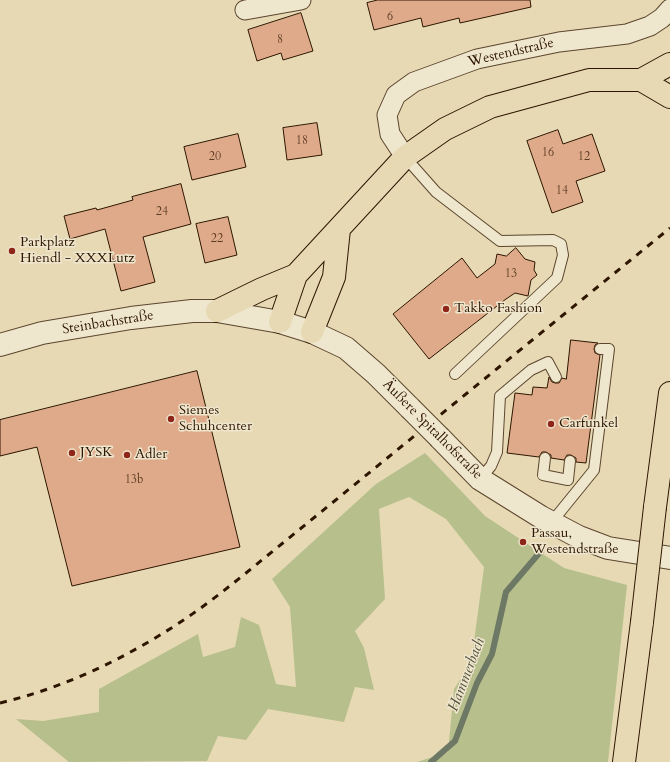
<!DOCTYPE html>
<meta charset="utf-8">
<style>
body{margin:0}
canvas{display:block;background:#e6d9b4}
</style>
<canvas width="670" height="762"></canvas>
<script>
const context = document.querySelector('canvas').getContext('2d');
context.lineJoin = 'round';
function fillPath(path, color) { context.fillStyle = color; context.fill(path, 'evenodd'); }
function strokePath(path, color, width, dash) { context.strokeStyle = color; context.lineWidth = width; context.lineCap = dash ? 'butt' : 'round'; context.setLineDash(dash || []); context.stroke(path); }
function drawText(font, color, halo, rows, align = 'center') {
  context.font = font + ' Cardo,serif'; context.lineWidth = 3; context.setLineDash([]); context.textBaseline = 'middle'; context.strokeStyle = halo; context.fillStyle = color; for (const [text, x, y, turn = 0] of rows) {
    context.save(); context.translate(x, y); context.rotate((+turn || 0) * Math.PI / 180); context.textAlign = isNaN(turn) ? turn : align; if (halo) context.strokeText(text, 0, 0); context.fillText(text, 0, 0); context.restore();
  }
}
fillPath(new Path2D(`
 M 425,453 L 485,516 L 564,568 L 627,585 L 608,762 L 417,762 L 448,752 L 454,689 L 471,664 L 484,567 L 446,519 L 409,497 L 379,509 L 385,599 L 355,631 L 364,648 L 374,690 L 355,687 L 344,722 L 268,709 L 246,740 L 218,736 L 207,761 L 69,762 L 16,719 L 43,721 L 99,712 L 99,689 L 198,634 L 203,657 L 235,647 L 241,617 L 259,625 L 276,684 L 296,687 L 290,607 L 272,579 L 376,484 Z`), '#b7bf8c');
strokePath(new Path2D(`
 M 431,762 L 455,741 L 477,683 L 492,654 L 506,592 L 541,551`), '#6d7865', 6);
const building = new Path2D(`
 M 378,0 L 530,0 L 531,7 L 460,23 L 459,18 L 423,27 L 421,18 L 374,30 L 367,3 Z
 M 301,13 L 313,51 L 283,60 L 281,53 L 257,61 L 248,30 Z
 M 317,123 L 322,155 L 287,160 L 283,128 Z
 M 558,130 L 563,144 L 592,134 L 605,171 L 576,181 L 583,202 L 552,213 L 527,141 Z
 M 238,134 L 246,167 L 192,180 L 184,147 Z
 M 181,184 L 191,224 L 143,237 L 155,282 L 121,291 L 105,229 L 70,239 L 64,216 L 96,208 L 97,210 L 133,200 L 132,197 Z
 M 228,217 L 237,255 L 205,263 L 196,224 Z
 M 516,248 L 525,259 L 535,262 L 534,270 L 537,275 L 531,280 L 528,296 L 515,293 L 506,299 L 429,359 L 393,314 L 462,258 L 477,278 L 495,264 L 497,254 L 506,256 Z
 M 571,340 L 598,343 L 595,345 L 594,349 L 595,353 L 600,355 L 586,463 L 576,462 L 576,458 L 571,455 L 567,455 L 564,460 L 551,458 L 551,455 L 546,452 L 542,452 L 539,457 L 507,453 L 515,393 L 532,395 L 533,387 L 547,388 L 549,377 L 552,382 L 555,383 L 559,383 L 562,378 L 566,379 Z
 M 197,371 L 240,547 L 72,586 L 37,447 L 0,456 L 0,420 Z`);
fillPath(building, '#dfaa8a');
strokePath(building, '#2e1500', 1);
const service = new Path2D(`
 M 405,157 L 436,192 L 500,241 L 553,240 L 561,244 L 563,255 L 557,278 L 455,374
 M 545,458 L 543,475 L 568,480 L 570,461
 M 480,479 L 491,466 L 497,452 L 500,396 L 531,370 L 548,362 L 556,377
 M 551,523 L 594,470 L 609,349 L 600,349`);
const minor = new Path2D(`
 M 245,10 L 301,0
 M 405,157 L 390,134 L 387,115 L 396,95 L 414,82 L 477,59 L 559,42 L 627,34 L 650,26 L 662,18 L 670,9`);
const tertiary = new Path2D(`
 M 0,345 L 42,333 L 131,318 L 192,311 L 217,311 L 280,322 L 312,332 L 346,348 L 376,374 L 410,408
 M 440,438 L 480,479 L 541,517 L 579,537 L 608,548 L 670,558`);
const primary = new Path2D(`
 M 641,80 L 670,97
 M 217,311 L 262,289 L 296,275 L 405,157 L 445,129 L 490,107 L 589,80 L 641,80 L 670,64
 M 280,322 L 296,275
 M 312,332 L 334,277 L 339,229
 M 655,507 L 670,393
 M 624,762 L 642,622`);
strokePath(service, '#5c462d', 12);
strokePath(minor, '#5c462d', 21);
strokePath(tertiary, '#5c462d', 24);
strokePath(primary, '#2e1500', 24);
strokePath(service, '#efe6ce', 10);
strokePath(minor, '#efe6ce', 19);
strokePath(tertiary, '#efe6ce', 22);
strokePath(primary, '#e6d9b4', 22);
strokePath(new Path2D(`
 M 0,703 C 63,688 122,660 176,625 C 210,603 241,577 273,551 L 670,228`), '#2e1500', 3, [7, 7]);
const tertiaryBridge = new Path2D(`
 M 410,408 L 440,438`);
const primaryBridge = new Path2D(`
 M 642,622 L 655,507`);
strokePath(tertiaryBridge, '#5c462d', 24, []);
strokePath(primaryBridge, '#2e1500', 24, []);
strokePath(tertiaryBridge, '#efe6ce', 22);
strokePath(primaryBridge, '#e6d9b4', 22);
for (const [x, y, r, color] of [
 [12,251,4,"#8f2418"],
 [446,309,4,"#8f2418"],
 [171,419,4,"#8f2418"],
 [551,424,4,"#8f2418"],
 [72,453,4,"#8f2418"],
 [127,455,4,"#8f2418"],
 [523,542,4,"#8f2418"]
]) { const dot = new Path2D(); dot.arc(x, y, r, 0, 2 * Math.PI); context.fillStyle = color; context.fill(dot); strokePath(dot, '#efe6ce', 1.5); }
drawText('12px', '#5a3a22', null, [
 ["6",390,17],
 ["8",280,40],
 ["18",302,141],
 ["16",548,153],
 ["20",215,157],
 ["12",584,157],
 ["14",562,191],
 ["24",162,212],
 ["22",217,239],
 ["13",511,274],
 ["13b",134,480]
]);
drawText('14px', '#2e1500', '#efe6ce', [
 ["Westendstraße",511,53,-13],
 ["Steinbachstraße",108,323,-9],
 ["Äußere Spitalhofstraße",432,430,45]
]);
drawText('14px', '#2e1500', '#efe6ce', [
 ["Parkplatz",20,243],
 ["Hiendl - XXXLutz",20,259],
 ["Takko Fashion",454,309],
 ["Siemes",179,411],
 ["Schuhcenter",179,427],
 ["Carfunkel",559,424],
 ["JYSK",80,453],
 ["Adler",135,455],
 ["Passau,",531,534],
 ["Westendstraße",531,550]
], 'left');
drawText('italic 15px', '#534f3b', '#efe6ce', [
 ["Hammerbach",467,675,-69]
]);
</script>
